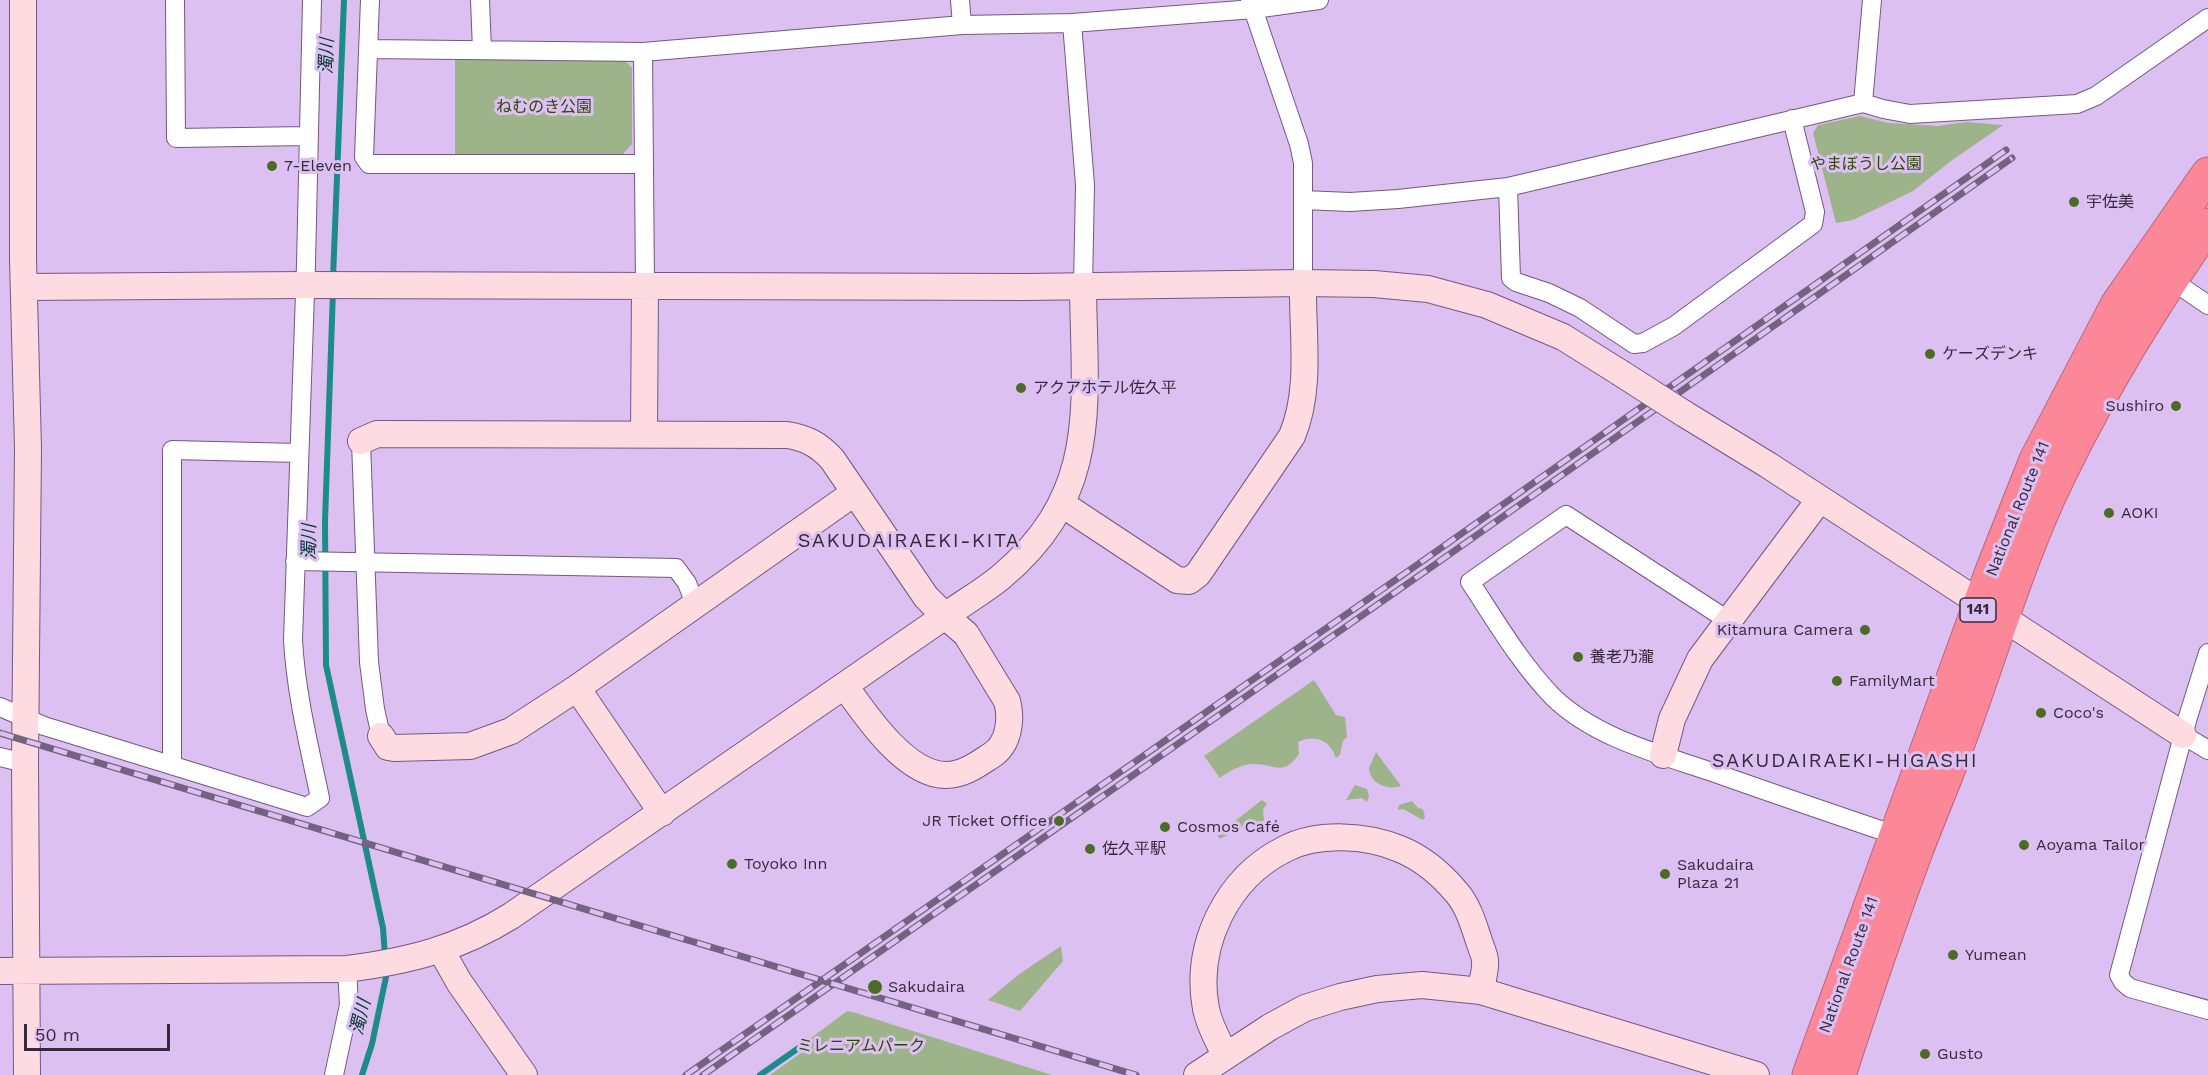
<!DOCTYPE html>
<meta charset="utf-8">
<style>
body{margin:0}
#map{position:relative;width:2208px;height:1075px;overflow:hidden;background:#ddc0f2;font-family:"Work Sans",sans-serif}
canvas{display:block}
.scale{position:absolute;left:24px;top:1024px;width:146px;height:27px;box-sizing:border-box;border:3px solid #352a3d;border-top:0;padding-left:8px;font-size:18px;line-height:21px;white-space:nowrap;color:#352a3d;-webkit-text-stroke:4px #ddc0f2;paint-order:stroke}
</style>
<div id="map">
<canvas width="2208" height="1075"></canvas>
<div class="scale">50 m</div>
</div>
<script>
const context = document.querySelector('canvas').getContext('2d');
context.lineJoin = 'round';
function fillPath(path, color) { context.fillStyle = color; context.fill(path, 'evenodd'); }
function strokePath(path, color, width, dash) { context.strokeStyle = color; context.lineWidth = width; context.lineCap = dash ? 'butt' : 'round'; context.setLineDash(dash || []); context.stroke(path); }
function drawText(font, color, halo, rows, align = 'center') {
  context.font = font + ' "Work Sans","Noto Sans JP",sans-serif'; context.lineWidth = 6; context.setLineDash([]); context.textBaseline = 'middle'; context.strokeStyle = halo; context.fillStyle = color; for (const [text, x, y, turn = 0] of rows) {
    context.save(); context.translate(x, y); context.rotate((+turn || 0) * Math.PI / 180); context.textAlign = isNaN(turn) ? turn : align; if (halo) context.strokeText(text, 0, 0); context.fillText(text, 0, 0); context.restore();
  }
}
fillPath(new Path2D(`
 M 455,59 L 624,59 L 632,68 L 632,144 L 622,155 L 455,155 Z
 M 1860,116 L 1889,123 L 1938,126 L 1966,122 L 2003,125 L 1951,161 L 1913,191 L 1853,220 L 1836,223 L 1813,133 L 1818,125 Z
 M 1314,680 L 1336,715 L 1345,717 L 1347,737 L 1343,741 L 1340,755 L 1336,758 C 1330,740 1315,734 1298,742 L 1299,754 C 1284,776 1275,765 1256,764 C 1243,763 1229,771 1220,778 L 1204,756 Z
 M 1376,752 L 1401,786 C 1388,791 1369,783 1369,768 Z
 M 1355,785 L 1367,789 L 1369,796 L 1367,802 L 1362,798 L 1346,800 Z
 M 1262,800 L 1267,804 L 1263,809 L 1264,820 L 1257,825 L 1245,825 L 1220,839 L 1217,835 Z
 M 1412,801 L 1418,808 L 1423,809 L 1425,817 L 1423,820 L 1403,809 L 1398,810 L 1399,805 Z
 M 1061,946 L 1063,961 L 1020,1011 L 988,1000 L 1018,975 Z
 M 847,1011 L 856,1013 L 1052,1075 L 770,1075 L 811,1046 L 807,1041 Z`), '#9db389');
strokePath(new Path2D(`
 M 333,278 L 344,0
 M 333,291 L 325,521 L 326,665 L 383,928 L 385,956
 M 362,1075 L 372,1044 L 386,977 L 385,969
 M 760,1075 L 800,1047`), '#1d8b87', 6);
const street = new Path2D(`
 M 175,0 L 176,138 L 308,136
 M 370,0 L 364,157 L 369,164 L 643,164
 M 480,0 L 482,50
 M 960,0 L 962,25
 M 1250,0 L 1299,144 L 1303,163 L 1303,283
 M 1072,23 L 1085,185 L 1083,286
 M 368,49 L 643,52 L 962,25 L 1072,23 L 1254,9 L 1319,0
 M 643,52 L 645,287
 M 1863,103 L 1872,0
 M 1508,187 L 1511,278 L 1516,282 L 1549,293 L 1580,308 L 1634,344 L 1643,343 L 1674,326 L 1813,224 L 1815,212 L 1792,119
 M 1303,200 L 1350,202 L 1398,199 L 1508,187 L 1863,103 L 1883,109 L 1910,114 L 2077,104 L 2096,96 L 2208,18
 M 2170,279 L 2208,305
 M 361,441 L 369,662 L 375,709 L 381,736
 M 295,561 L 676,568 L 687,583 L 695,604
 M 1729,621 L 1566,515 L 1470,582 C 1496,621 1520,663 1553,697 C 1596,739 1663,755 1718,774 C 1777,795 1836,815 1895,835
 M 2208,653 L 2188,717 L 2119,975 L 2123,982 L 2130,988 L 2208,1010
 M 0,707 L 44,726 L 307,807 L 320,798 C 309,745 296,694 293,640 L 306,264 L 312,0
 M 2183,735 L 2208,750
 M 0,757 L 25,763
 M 172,765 L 172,450 L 299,453
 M 334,1075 L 349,1005 L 347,969`);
const secondary = new Path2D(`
 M 23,0 L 23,259 L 28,448 L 25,763 L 27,1075
 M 24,287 L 305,285 L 1027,287 L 1303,283 L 1374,284 L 1428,289 L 1487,305 L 1563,337 L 1619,372
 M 1683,413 L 1768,465 L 2183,735
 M 644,434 L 645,287
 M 361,441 L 377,434 L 787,435 C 806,438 818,444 832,459 L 926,597 L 945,616 L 966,634 L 1007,701 C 1012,719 1009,744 992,755 C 978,764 964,775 946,775 C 906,775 866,716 845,686
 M 1062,504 L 1177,580 L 1189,581 L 1198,574 L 1292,436 C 1312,388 1302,334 1303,283
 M 577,688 L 662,813
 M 381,736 L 388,747 L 394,748 L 470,746 L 511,731 L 577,688 L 854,493
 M 1663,755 L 1672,719 L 1700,659 L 1820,499
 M 441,950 L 459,982 L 524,1075
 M 0,971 L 347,969 C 408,961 458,949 511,916 L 945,616 C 963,603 984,591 1001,577 C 1102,492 1084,403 1083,286
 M 1225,1055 C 1218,1040 1209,1025 1206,1009 C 1194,945 1227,878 1285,849 C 1318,832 1367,835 1400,849 C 1422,858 1442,875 1457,893 C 1468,906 1473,923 1478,938 C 1480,945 1484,953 1485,960 C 1486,970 1482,981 1481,991
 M 1197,1075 L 1270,1027 L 1305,1008 L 1340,997 L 1377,989 L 1422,985 L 1481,991 L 1756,1075`);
const highway = new Path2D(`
 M 1809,1075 L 1992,571 L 2036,460 L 2117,305 L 2208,174
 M 1839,1075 C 1863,1001 1888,927 1915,854 C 1928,819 1943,785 1956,749 C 1987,666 2012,580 2048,499 C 2092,403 2148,312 2208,225`);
strokePath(street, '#725883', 20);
strokePath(secondary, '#725883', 28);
strokePath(highway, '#b66679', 35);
strokePath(street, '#fff', 18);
strokePath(secondary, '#fedbe0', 26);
strokePath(highway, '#fb8799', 33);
const rail = new Path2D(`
 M 0,733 L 1136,1075
 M 686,1075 L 1424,560 L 2006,150
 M 703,1075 L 1430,568 L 2012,158`);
strokePath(rail, '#746281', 7);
strokePath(rail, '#ddc0f2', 4.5, [14]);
const secondaryBridge = new Path2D(`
 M 1619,372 L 1683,413`);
strokePath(secondaryBridge, '#725883', 28, []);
strokePath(secondaryBridge, '#fedbe0', 26);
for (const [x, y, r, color] of [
 [272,166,6,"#4a6c24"],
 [2074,202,6,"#4a6c24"],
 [1930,354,6,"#4a6c24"],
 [1021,388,6,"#4a6c24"],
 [2176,406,6,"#4a6c24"],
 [2109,513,6,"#4a6c24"],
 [1865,630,6,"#4a6c24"],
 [1578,657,6,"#4a6c24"],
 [1837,681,6,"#4a6c24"],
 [2041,713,6,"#4a6c24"],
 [1059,821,6,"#4a6c24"],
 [1165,827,6,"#4a6c24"],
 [2024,845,6,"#4a6c24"],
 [1090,849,6,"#4a6c24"],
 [732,864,6,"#4a6c24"],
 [1665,874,6,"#4a6c24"],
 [1953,955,6,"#4a6c24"],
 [875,987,8,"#4a6c24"],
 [1925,1054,6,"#4a6c24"]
]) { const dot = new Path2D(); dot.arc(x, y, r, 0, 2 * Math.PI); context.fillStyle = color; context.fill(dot); strokePath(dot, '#ddc0f2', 2); }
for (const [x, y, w] of [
 [1978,610,36]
]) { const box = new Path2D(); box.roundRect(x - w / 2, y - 12, w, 24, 4.5); context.fillStyle = '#ddc0f2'; context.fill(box); strokePath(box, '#352a3d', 1.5); }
drawText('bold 15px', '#352a3d', null, [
 ["141",1978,610]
]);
drawText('16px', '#2c4903', '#ddc0f2', [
 ["ねむのき公園",544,107],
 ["やまぼうし公園",1866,164],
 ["ミレニアムパーク",861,1046]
]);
drawText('16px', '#352a3d', '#ddc0f2', [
 ["7-Eleven",284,166],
 ["宇佐美",2086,202],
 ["ケーズデンキ",1942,354],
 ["アクアホテル佐久平",1033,388],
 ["Sushiro",2164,406,"right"],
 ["AOKI",2121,513],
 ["Kitamura Camera",1853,630,"right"],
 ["養老乃瀧",1590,657],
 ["FamilyMart",1849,681],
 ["Coco's",2053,713],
 ["JR Ticket Office",1047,821,"right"],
 ["Cosmos Café",1177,827],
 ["Aoyama Tailor",2036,845],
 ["佐久平駅",1102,849],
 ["Toyoko Inn",744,864],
 ["Sakudaira",1677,865],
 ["Plaza 21",1677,883],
 ["Yumean",1965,955],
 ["Sakudaira",888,987],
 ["Gusto",1937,1054]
], 'left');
drawText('16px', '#352a3d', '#ddc0f2', [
 ["National Route 141",2018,509,-68],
 ["National Route 141",1849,965,-70]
]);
drawText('italic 18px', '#053634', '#ddc0f2', [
 ["濁川",327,56,-88],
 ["濁川",310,542,-90],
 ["濁川",361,1017,-76]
]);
context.letterSpacing = '1.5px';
drawText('20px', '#352a3d', '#ddc0f2', [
 ["SAKUDAIRAEKI-KITA",909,541],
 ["SAKUDAIRAEKI-HIGASHI",1845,761]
]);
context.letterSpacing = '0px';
</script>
